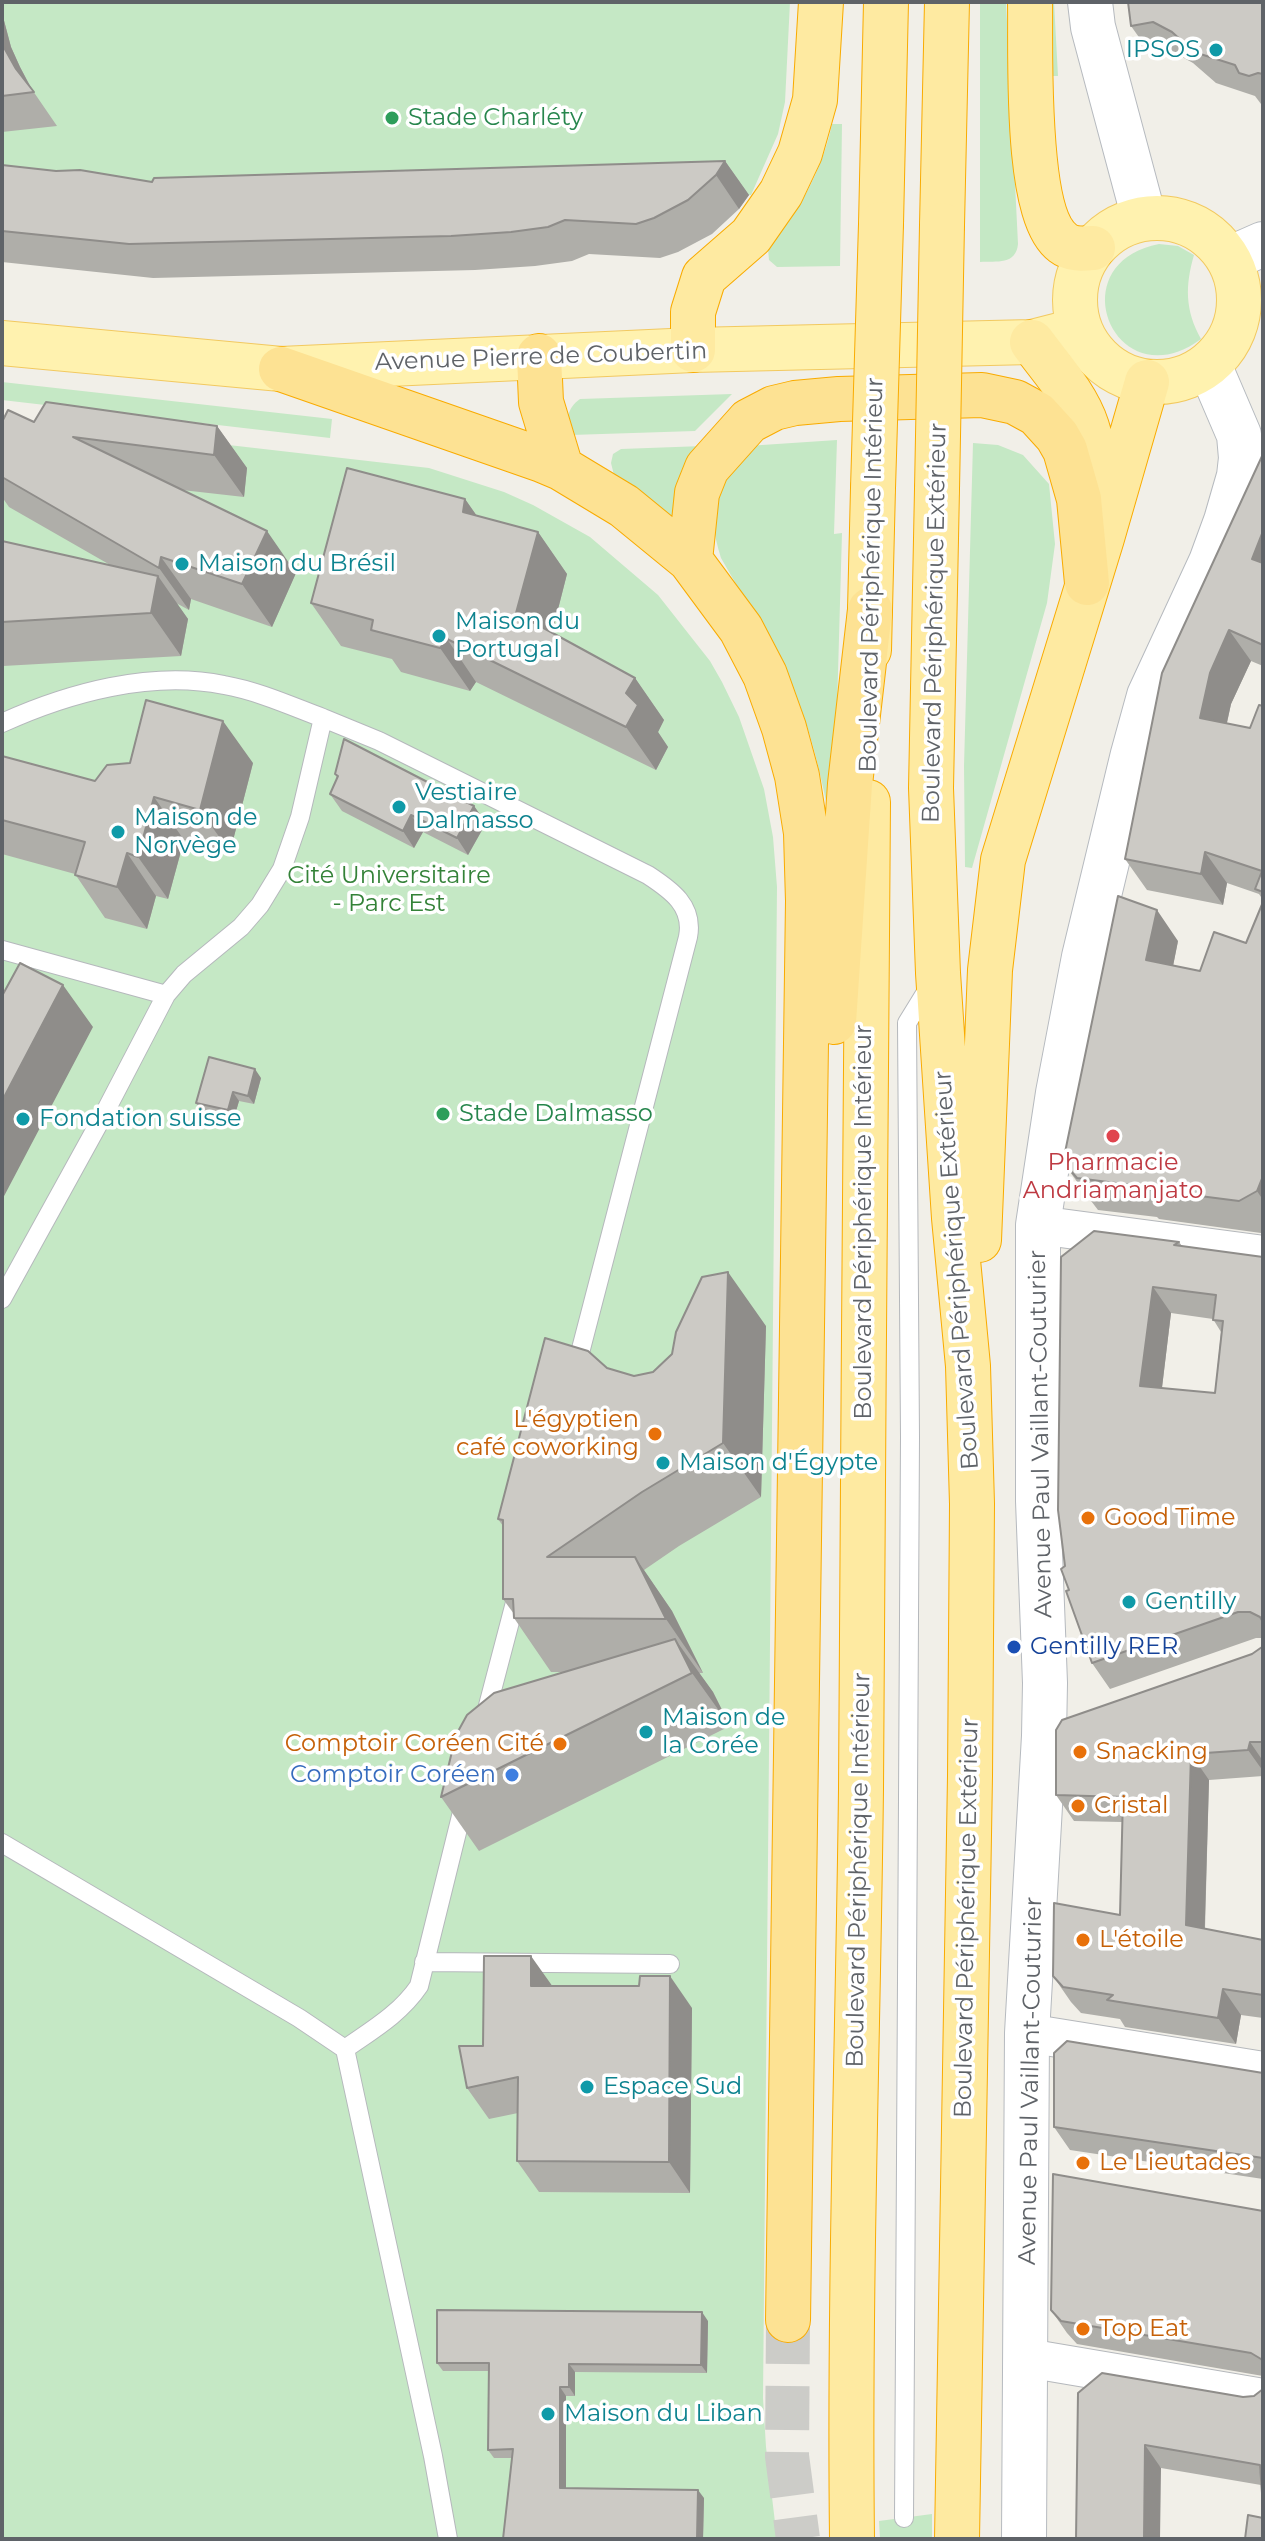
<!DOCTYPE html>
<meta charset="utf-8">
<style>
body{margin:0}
#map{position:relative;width:1265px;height:2541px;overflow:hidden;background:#f1efe8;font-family:Montserrat,sans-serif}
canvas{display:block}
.frame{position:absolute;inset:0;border:4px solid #5f6368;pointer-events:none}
</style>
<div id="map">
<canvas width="1265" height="2541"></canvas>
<div class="frame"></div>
</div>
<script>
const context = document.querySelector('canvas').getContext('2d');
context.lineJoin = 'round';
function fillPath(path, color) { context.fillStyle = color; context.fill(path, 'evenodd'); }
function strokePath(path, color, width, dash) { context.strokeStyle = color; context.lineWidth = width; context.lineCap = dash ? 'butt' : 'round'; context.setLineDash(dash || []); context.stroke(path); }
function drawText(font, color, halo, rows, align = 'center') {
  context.font = font + ' Montserrat,sans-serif'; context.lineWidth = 7; context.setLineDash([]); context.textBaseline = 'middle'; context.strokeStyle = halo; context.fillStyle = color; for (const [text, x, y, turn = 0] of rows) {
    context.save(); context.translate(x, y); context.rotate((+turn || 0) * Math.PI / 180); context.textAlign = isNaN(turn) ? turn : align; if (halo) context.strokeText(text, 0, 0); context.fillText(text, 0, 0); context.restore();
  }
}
fillPath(new Path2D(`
 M 2,2 L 790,2 L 785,102 L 778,134 L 751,195 L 178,212 L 2,194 Z
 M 980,2 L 1006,2 L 1018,244 C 1016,265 997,261 980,262 Z
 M 1048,2 L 1054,2 L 1058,76 L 1051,76 Z
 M 832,124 L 842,124 L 840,266 L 777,267 L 769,260 L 768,249 C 798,213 822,171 832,124 Z
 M 1159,244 L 1178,246 L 1194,255 C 1185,286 1185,310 1201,339 C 1116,402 1057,264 1159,244 Z
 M 2,382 L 332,419 L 330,438 L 2,400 Z
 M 732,394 L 695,431 L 571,435 C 565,421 567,408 580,399 Z
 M 2,419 L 429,468 L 504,492 L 533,505 L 590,537 L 658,595 L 710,661 L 722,682 L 739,717 L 764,789 L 773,837 L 777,887 L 763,2398 L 766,2447 L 777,2539 L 2,2539 Z
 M 837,440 L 834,534 L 842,533 L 834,813 L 828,811 C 819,767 809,723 790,682 C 771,639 744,599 721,558 C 704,504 718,490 747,446 Z
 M 973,443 L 998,445 L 1023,455 L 1049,484 L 1055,544 L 1047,603 L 972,868 L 965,867 L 964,766 Z
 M 703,446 L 681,529 L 614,475 L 611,463 L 613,454 L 621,449 Z
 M 932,2514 L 932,2539 L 880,2539 L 879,2521 Z`), '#c5e8c5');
strokePath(new Path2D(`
 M 788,2320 L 787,2456 L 798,2539`), '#ccccc8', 44, [44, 22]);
const service = new Path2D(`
 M 323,718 L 379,741 L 648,875 C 671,890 694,906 688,937 L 575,1372
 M 2,723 C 68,693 151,670 224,685 C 258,691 291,706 323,718 L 300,817 L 282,869 L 260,905 L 241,927 L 184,974 L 166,995 L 104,1114 L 2,1299
 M 2,950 L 166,995
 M 485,1717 L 518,1591
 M 2,1843 L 299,2018 L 345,2049 L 433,2456 L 448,2539
 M 424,1962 L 670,1964
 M 345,2049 C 372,2030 400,2014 419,1986 L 465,1800
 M 904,2518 L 910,1437 L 907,1023 L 931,984`);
const minor = new Path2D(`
 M 1038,1225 L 1263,1255
 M 1027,2033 L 1263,2071
 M 1027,2358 L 1263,2398`);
const secondary = new Path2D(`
 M 1090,2 L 1093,27 L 1144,218
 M 1229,259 L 1263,244
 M 1024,2539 L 1027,2033 L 1044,1736 L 1045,1683 L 1038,1501 L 1038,1225 L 1058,1093 L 1084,957 L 1133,754 L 1149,696 L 1211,562 L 1226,521 L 1239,476 L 1241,458 L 1239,435 L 1209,365`);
const primary = new Path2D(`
 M1075 300a82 82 0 1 1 164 0a82 82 0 1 1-164 0Z
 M 2,343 L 281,369 L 693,350 L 1032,342 L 1079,330`);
const trunk = new Path2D(`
 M 1030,2 C 1031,52 1024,214 1063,243 C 1072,250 1082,249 1093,248
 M 881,224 L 886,2
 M 942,225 L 947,2
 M 1032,342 C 1051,368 1077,396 1087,427 C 1096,455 1097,487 1100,515
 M 693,350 L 693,312 L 704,277 L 751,236 L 781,193 L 800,153 L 815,100 L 821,2
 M 937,489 L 931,788 L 938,973 L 954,1218 L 968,1366 L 972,1504 L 970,1776 L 957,2539
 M 869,650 L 873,488
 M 979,1240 L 990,970 L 1003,860 L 1102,538 L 1147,382
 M 852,2539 C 849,2289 858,2039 861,1789 C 864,1460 864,1131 868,802`);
const motorway = new Path2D(`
 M 539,356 L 541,402 L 561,468
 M 281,369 L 542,460 L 561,468 L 624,506 L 690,560 L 741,629 L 765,675 L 784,728 L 797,776 L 806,833 L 808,901 L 788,2320
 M 690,560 L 697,493 L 707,468 L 749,421 L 774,408 L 795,403 L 839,399 L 982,395 L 1015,402 L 1037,414 L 1057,436 L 1065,450 L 1079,499 L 1087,583
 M 834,1022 L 850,784 L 870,610`);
strokePath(service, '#b5b8bc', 20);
strokePath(minor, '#b5b8bc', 40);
strokePath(secondary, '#b6babf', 46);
strokePath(primary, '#f2c960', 46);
strokePath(trunk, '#f9ab00', 46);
strokePath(motorway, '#f9ab00', 46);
strokePath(service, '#fff', 18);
strokePath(minor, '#fff', 38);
strokePath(secondary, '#fff', 44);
strokePath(primary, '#fff2af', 44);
strokePath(trunk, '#feeaa1', 44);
strokePath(motorway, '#fde293', 44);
const trunkBridge = new Path2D(`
 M 873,488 L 881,224
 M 937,489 L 942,225`);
strokePath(trunkBridge, '#f9ab00', 46, []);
strokePath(trunkBridge, '#feeaa1', 44);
fillPath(new Path2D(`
 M 1263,2 L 1263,105 L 1261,104 L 1255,96 L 1216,83 L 1193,63 L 1175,53 L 1153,57 L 1131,26 Z
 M 2,13 L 11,47 L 20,67 L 33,91 L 57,126 L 2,132 Z
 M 725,161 L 749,195 L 739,209 L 712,234 L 678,252 L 660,258 L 589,254 L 572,261 L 535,266 L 475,270 L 153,278 L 2,262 L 2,165 L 152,182 Z
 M 2,422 L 217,426 L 247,468 L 244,497 L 182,490 L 296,573 L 272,627 L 191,599 L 189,610 L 176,603 L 188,619 L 181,656 L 3,666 L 2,541 L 112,566 L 9,507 L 2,497 Z
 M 1263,454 L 1263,666 L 1251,661 L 1231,704 L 1227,723 L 1250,728 L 1263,706 L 1263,900 L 1259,894 L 1227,883 L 1223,905 L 1147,890 L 1125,859 Z
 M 465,499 L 477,516 L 538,532 L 567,574 L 552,633 L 635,678 L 664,720 L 658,732 L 668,747 L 656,770 L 476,682 L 470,691 L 401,672 L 392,659 L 341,646 L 311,603 Z
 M 2,756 L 95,781 L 253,763 L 230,852 L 184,840 L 168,899 L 156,896 L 147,929 L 105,918 L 75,874 L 2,854 Z
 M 335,774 L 474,806 L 486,823 L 468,855 L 423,832 L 414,848 L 342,811 L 330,794 L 337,778 Z
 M 1263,902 L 1263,1232 L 1261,1233 L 1159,1219 L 1157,1217 L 1098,1210 L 1085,1193 L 1063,1162 L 1178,941 L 1173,966 L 1200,971 L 1246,943 Z
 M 261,1078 L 254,1104 L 239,1101 L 234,1118 L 202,1111 L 196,1103 Z
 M 1179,1242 L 1182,1246 L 1263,1257 L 1263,1638 L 1256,1638 L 1110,1689 L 1092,1663 L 1069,1590 L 1065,1566 L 1061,1257 ZM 1171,1313 L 1213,1319 L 1221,1332 L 1215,1393 L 1162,1388 Z
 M 766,1326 L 761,1497 L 679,1546 L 644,1570 L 672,1611 L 703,1673 L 699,1673 L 713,1692 L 730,1726 L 479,1851 L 441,1797 L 565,1672 L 551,1672 L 514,1618 L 514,1614 L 503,1599 L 503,1526 L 498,1519 L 607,1368 L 634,1376 L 653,1372 Z
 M 1263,1644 L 1263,1776 L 1209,1780 L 1205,1929 L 1263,1940 L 1263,2018 L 1241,2015 L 1236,2044 L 1125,2027 L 1120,2019 L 1081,2013 L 1071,2002 L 1053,1976 L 1120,1915 L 1122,1822 L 1074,1821 L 1056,1795 L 1262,1647 Z
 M 552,1986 L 692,2008 L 690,2193 L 539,2192 L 517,2161 L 518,2113 L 489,2119 L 467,2088 L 483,2046 Z
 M 1263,2073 L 1263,2179 L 1070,2150 L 1054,2127 Z
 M 1263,2211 L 1263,2376 L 1077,2344 L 1067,2333 L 1051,2310 Z
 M 708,2321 L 707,2373 L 575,2372 L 575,2396 L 566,2396 L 566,2488 L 704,2498 L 703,2539 L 503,2539 L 512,2458 L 494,2458 L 488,2450 L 489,2371 L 443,2371 L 437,2363 Z
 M 1078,2393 L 1243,2397 L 1254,2396 L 1261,2485 L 1161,2468 Z`), '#afaea9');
fillPath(new Path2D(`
 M 2,13 L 11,47 L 20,67 L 33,92 L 16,69 L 2,44 Z
 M 725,161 L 749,195 L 739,209 L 716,175 Z
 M 217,426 L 247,468 L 244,497 L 214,455 Z
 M 465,499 L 495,542 L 463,512 Z
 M 267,531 L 296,573 L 272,627 L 242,584 Z
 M 1263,531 L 1263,574 L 1252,559 Z
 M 538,532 L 567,574 L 546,656 L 516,613 Z
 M 161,557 L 191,599 L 189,610 L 159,568 Z
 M 158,576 L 188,619 L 181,656 L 151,613 Z
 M 1229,630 L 1251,661 L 1231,704 L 1221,749 L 1200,718 L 1210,673 Z
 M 447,639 L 476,682 L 470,691 L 440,648 Z
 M 635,678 L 664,720 L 658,732 L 668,747 L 656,770 L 626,727 L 626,693 Z
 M 223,721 L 253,763 L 230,852 L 200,810 Z
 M 154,797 L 184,840 L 168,899 L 138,857 Z
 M 474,806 L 486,823 L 468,855 L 457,838 Z
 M 411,815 L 423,832 L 414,848 L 403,831 Z
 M 1205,852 L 1227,883 L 1223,905 L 1201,874 Z
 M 127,853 L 156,896 L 147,929 L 117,887 Z
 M 1157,910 L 1178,941 L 1168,991 L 1146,960 Z
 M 63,985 L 93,1027 L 2,1200 L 2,1101 Z
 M 255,1069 L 261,1078 L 254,1104 L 248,1096 Z
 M 233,1092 L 239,1101 L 234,1118 L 228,1110 Z
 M 1263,1176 L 1263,1200 L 1257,1191 Z
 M 728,1272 L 766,1326 L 761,1497 L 723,1443 Z
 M 1153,1287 L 1171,1313 L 1159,1412 L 1140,1386 Z
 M 635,1557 L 672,1611 L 703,1673 L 666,1619 Z
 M 675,1639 L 713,1692 L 730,1726 L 692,1673 Z
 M 1250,1742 L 1263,1761 L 1263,1771 L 1248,1750 Z
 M 1191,1754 L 1209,1780 L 1204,1951 L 1186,1925 Z
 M 531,1956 L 553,1987 L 531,1986 Z
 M 670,1976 L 692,2008 L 690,2193 L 669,2162 Z
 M 1223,1989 L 1241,2015 L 1236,2044 L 1218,2018 Z
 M 702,2312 L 708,2321 L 707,2373 L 701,2365 Z
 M 569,2364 L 575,2372 L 575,2396 L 569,2387 Z
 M 560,2387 L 566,2396 L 566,2497 L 560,2488 Z
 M 1145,2445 L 1161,2468 L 1160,2539 L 1144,2539 Z
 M 698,2490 L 704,2498 L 703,2539 L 697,2539 Z`), '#8f8d8a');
const building = new Path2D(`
 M 1128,2 L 1263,2 L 1263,74 L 1258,73 L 1249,76 L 1239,73 L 1235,65 L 1194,52 L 1172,32 L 1153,22 L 1131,26 Z
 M 2,44 L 16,69 L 34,92 L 2,96 Z
 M 725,161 L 716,175 L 688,200 L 654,218 L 636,224 L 565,220 L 548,227 L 511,232 L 451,236 L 129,244 L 2,231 L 2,165 L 56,171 L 80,170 L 152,182 L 154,178 Z
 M 46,402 L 217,426 L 214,455 L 73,437 L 267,531 L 242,584 L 161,557 L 159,568 L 2,477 L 2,422 L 8,410 L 34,422 Z
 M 1263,454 L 1263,531 L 1252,559 L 1263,563 L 1263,645 L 1229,630 L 1210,673 L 1200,718 L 1250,728 L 1259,705 L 1263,706 L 1263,892 L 1255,889 L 1262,871 L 1205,852 L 1201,874 L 1125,859 L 1162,673 Z
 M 347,468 L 465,499 L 463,512 L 538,532 L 516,613 L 635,678 L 626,693 L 638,705 L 626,727 L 447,639 L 440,648 L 371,630 L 373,620 L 311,603 Z
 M 2,541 L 158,576 L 151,613 L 2,622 Z
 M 146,700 L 223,721 L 200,810 L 154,797 L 138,857 L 127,853 L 117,887 L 75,875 L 85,842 L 2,820 L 2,756 L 95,781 L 107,765 L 130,763 Z
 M 344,739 L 474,806 L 457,838 L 411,815 L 403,831 L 330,794 L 338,776 L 335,774 Z
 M 1118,896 L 1157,910 L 1146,960 L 1200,971 L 1214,932 L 1246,943 L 1263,902 L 1263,1176 L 1257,1191 L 1239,1201 L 1137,1188 L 1139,1186 L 1077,1178 L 1063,1162 Z
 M 20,963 L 63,985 L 2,1101 L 2,996 Z
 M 209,1057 L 255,1069 L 248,1096 L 233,1092 L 228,1110 L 196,1103 Z
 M 1094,1231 L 1179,1242 L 1174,1245 L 1263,1257 L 1263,1622 L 1260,1617 L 1250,1612 L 1238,1612 L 1092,1663 L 1066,1591 L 1069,1590 L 1061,1569 L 1065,1566 L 1058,1510 L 1061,1257 ZM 1153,1287 L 1216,1295 L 1213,1320 L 1223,1321 L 1215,1393 L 1140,1386 Z
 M 728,1272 L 723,1443 L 642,1492 L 547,1557 L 635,1557 L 666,1619 L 514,1618 L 513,1599 L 503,1599 L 503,1520 L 498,1519 L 545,1338 L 588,1351 L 607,1368 L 634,1376 L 653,1372 L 672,1354 L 676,1332 L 702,1277 Z
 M 675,1639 L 692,1673 L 441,1797 L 456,1735 L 467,1715 L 494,1693 Z
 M 1263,1644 L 1263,1742 L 1250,1742 L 1248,1750 L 1191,1754 L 1186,1925 L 1263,1940 L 1263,1995 L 1223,1989 L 1218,2018 L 1107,2000 L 1113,1995 L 1063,1987 L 1053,1976 L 1054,1903 L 1120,1915 L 1123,1797 L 1056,1795 L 1056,1730 L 1062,1720 L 1252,1654 L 1262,1647 Z
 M 484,1956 L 531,1956 L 531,1986 L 639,1986 L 640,1976 L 670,1976 L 669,2162 L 517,2161 L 518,2077 L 467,2088 L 459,2046 L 483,2046 Z
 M 1067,2041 L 1263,2073 L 1263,2158 L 1054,2127 L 1054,2053 Z
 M 1053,2174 L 1263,2211 L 1263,2361 L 1261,2359 L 1251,2353 L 1061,2321 L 1051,2310 Z
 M 437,2310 L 702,2312 L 701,2365 L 569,2364 L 569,2387 L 560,2387 L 560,2488 L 698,2490 L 697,2539 L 503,2539 L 513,2449 L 488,2450 L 489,2363 L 437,2363 Z
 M 1102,2373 L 1243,2397 L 1254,2396 L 1263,2389 L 1263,2507 L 1260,2465 L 1145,2445 L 1144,2539 L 1076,2539 L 1078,2393 Z
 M 1248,2515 L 1263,2518 L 1263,2539 L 1245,2539 Z`);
fillPath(building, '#cccac5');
strokePath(building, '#8f8d8a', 2);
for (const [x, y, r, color] of [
 [1216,50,8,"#0f9aa8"],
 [392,118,8,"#2e9e5b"],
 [182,564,8,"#0f9aa8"],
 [439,636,8,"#0f9aa8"],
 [399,807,8,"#0f9aa8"],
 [118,832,8,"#0f9aa8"],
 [443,1114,8,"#2e9e5b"],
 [23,1119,8,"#0f9aa8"],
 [1113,1136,8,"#e0444e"],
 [655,1434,8,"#e8710a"],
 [663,1463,8,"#0f9aa8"],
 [1088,1518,8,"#e8710a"],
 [1129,1602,8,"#0f9aa8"],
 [1014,1647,8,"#1a4fb4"],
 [646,1732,8,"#0f9aa8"],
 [560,1744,8,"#e8710a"],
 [1080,1752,8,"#e8710a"],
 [512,1775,8,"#3f7fe0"],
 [1078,1806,8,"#e8710a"],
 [1083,1940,8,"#e8710a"],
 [587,2087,8,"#0f9aa8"],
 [1083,2163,8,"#e8710a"],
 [1083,2329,8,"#e8710a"],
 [548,2414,8,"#0f9aa8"]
]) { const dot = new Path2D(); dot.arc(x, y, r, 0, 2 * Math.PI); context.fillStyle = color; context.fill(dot); strokePath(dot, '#fff', 3); }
drawText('24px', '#0d838f', '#fff', [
 ["IPSOS",1200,50,"right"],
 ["Maison du Brésil",198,564],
 ["Maison du",455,622],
 ["Portugal",455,650],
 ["Vestiaire",415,793],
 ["Dalmasso",415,821],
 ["Maison de",134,818],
 ["Norvège",134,846],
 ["Fondation suisse",39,1119],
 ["Maison d'Égypte",679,1463],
 ["Gentilly",1145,1602],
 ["Maison de",662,1718],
 ["la Corée",662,1746],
 ["Espace Sud",603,2087],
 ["Maison du Liban",564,2414]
], 'left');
drawText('24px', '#27864d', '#fff', [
 ["Stade Charléty",408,118],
 ["Stade Dalmasso",459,1114]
], 'left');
drawText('24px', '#5f6368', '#fff', [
 ["Avenue Pierre de Coubertin",541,357,-2],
 ["Boulevard Périphérique Intérieur",872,575,-89],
 ["Boulevard Périphérique Extérieur",935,623,-89],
 ["Boulevard Périphérique Intérieur",864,1222,-90],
 ["Boulevard Périphérique Extérieur",957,1270,-94],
 ["Avenue Paul Vaillant-Couturier",1041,1434,-91],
 ["Boulevard Périphérique Intérieur",859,1870,-89],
 ["Boulevard Périphérique Extérieur",967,1918,-89],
 ["Avenue Paul Vaillant-Couturier",1031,2081,-89]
]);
drawText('24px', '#348238', '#fff', [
 ["Cité Universitaire",389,876],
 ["- Parc Est",389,904]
]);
drawText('24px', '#be3a42', '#fff', [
 ["Pharmacie",1113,1163],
 ["Andriamanjato",1113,1191]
]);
drawText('24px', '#c56008', '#fff', [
 ["L'égyptien",639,1420,"right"],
 ["café coworking",639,1448,"right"],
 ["Good Time",1104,1518],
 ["Comptoir Coréen Cité",544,1744,"right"],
 ["Snacking",1096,1752],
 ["Cristal",1094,1806],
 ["L'étoile",1099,1940],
 ["Le Lieutades",1099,2163],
 ["Top Eat",1099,2329]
], 'left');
drawText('24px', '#164399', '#fff', [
 ["Gentilly RER",1030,1647]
], 'left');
drawText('24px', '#366cbe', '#fff', [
 ["Comptoir Coréen",496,1775]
], 'right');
</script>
